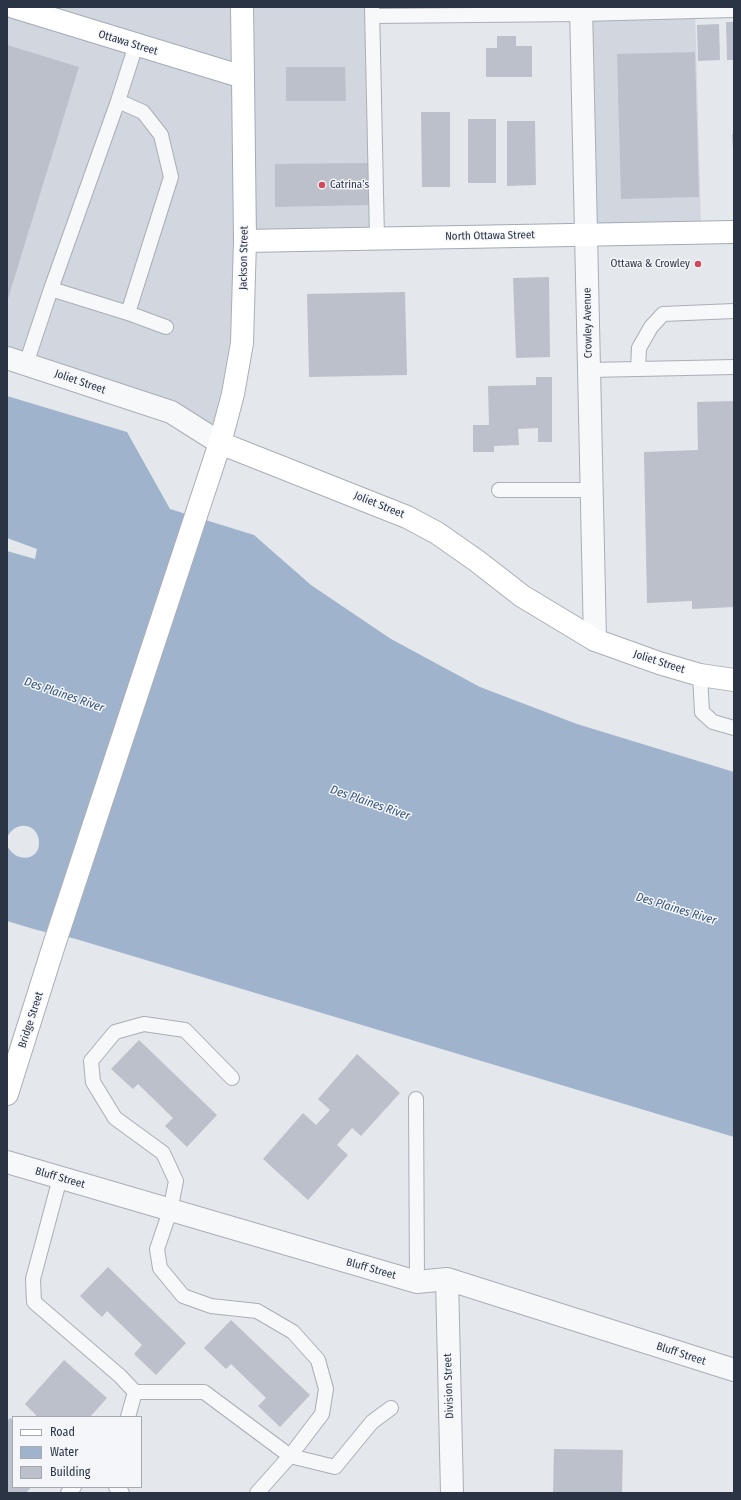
<!DOCTYPE html>
<meta charset="utf-8">
<style>
body{margin:0}
#map{position:relative;width:741px;height:1500px;overflow:hidden;background:#e4e7ec;font-family:"Fira Sans Condensed",sans-serif}
canvas{display:block}
.frame{position:absolute;inset:0;border:8px solid #2b3445;pointer-events:none}
.legend{position:absolute;left:12px;top:1416px;width:130px;height:72px;box-sizing:border-box;background:#f4f6f9;border:1px solid #a4a8b1;margin:0;padding:5px 7px;list-style:none;font-size:12px;color:#2b3445}
.legend li{display:flex;align-items:center;gap:8px;height:20px}
.legend b{width:20px;border:1px solid #a4a8b1}
</style>
<div id="map">
<canvas width="741" height="1500"></canvas>
<div class="frame"></div>
<ul class="legend">
<li><b style="height:5px;background:#fff"></b>Road</li>
<li><b style="height:11px;background:#9fb4cc"></b>Water</li>
<li><b style="height:11px;background:#bbc0ca"></b>Building</li>
</ul>
</div>
<script>
const context = document.querySelector('canvas').getContext('2d');
context.lineJoin = 'round';
function fillPath(path, color) { context.fillStyle = color; context.fill(path, 'evenodd'); }
function strokePath(path, color, width, dash) { context.strokeStyle = color; context.lineWidth = width; context.lineCap = dash ? 'butt' : 'round'; context.setLineDash(dash || []); context.stroke(path); }
function drawText(font, color, halo, rows, align = 'center') {
  context.font = font + ' "Fira Sans Condensed",sans-serif'; context.lineWidth = 3; context.setLineDash([]); context.textBaseline = 'middle'; context.strokeStyle = halo; context.fillStyle = color; for (const [text, x, y, turn = 0] of rows) {
    context.save(); context.translate(x, y); context.rotate((+turn || 0) * Math.PI / 180); context.textAlign = isNaN(turn) ? turn : align; if (halo) context.strokeText(text, 0, 0); context.fillText(text, 0, 0); context.restore();
  }
}
fillPath(new Path2D(`
 M 7,7 L 238,78 L 241,343 L 219,441 L 7,356 Z
 M 21,7 L 237,7 L 238,75 Z
 M 241,7 L 582,7 L 695,11 L 701,229 L 591,233 L 581,14 L 372,19 L 376,237 L 246,239 Z`), '#d2d6de');
fillPath(new Path2D(`
 M 7,396 L 127,432 L 170,509 L 254,535 L 311,585 L 391,639 L 480,687 L 577,724 L 734,772 L 734,1137 L 76,939 L 37,930 L 7,921 L 7,845 C 14,863 40,862 39,842 C 38,822 14,820 7,838 L 7,551 L 35,559 L 37,549 L 7,538 Z`), '#9fb4cc');
fillPath(new Path2D(`
 M 726,22 L 734,22 L 734,60 L 727,60 Z
 M 719,24 L 720,60 L 698,61 L 697,25 Z
 M 497,36 L 516,36 L 516,46 L 532,46 L 532,77 L 486,77 L 486,48 L 497,48 Z
 M 7,45 L 79,67 L 7,302 Z
 M 695,52 L 699,197 L 621,199 L 617,54 Z
 M 286,67 L 345,67 L 346,101 L 286,101 Z
 M 421,112 L 450,112 L 450,187 L 422,187 Z
 M 468,119 L 496,119 L 496,183 L 468,183 Z
 M 507,121 L 535,121 L 536,185 L 507,186 Z
 M 732,134 L 734,134 L 734,148 L 733,148 Z
 M 369,163 L 370,205 L 275,207 L 275,164 Z
 M 549,277 L 550,357 L 516,358 L 513,278 Z
 M 405,292 L 407,375 L 309,377 L 307,294 Z
 M 536,377 L 552,377 L 552,442 L 538,442 L 538,428 L 518,429 L 519,445 L 494,446 L 494,452 L 473,452 L 473,425 L 489,425 L 488,386 L 536,385 Z
 M 734,401 L 734,607 L 692,609 L 692,601 L 647,603 L 644,452 L 698,450 L 697,402 Z
 M 139,1040 L 217,1115 L 187,1147 L 165,1126 L 173,1118 L 138,1084 L 133,1089 L 111,1069 Z
 M 357,1054 L 400,1093 L 361,1136 L 352,1128 L 337,1145 L 348,1155 L 308,1200 L 263,1159 L 303,1113 L 316,1125 L 330,1110 L 318,1099 Z
 M 108,1267 L 186,1343 L 156,1375 L 134,1354 L 142,1345 L 107,1311 L 102,1317 L 80,1296 Z
 M 231,1320 L 310,1395 L 280,1427 L 258,1406 L 266,1398 L 231,1364 L 226,1369 L 204,1348 Z
 M 64,1360 L 107,1398 L 90,1417 L 35,1417 L 36,1415 L 25,1404 Z
 M 10,1418 L 13,1421 L 13,1487 L 31,1487 L 26,1493 L 7,1493 L 7,1421 Z
 M 554,1449 L 623,1450 L 622,1493 L 553,1493 Z`), '#bbc0ca');
const lane = new Path2D(`
 M 372,7 L 377,238
 M 373,16 L 582,14 L 734,10
 M 136,45 L 118,101 L 51,289 L 128,313 L 166,327
 M 118,101 L 143,112 L 161,135 L 171,177 L 128,313
 M 26,364 L 51,289
 M 638,369 L 639,348 L 651,327 L 663,314 L 734,311
 M 589,370 L 734,367
 M 499,490 L 591,490
 M 700,675 L 702,712 L 713,722 L 734,728
 M 416,1099 L 417,1282
 M 60,1178 L 33,1279 L 34,1302 L 120,1376 L 135,1392 L 128,1417
 M 135,1392 L 204,1392 L 290,1456 L 322,1414 L 326,1389 L 318,1360 L 293,1332 L 257,1311 L 211,1306 L 183,1296 L 160,1268 L 157,1249 L 170,1211 L 176,1181 L 163,1153 L 115,1118 L 93,1082 L 91,1061 L 115,1032 L 144,1024 L 185,1030 L 232,1078
 M 116,1487 L 122,1493
 M 68,1493 L 74,1487
 M 257,1493 L 290,1456 L 335,1467 L 372,1422 L 391,1408`);
const street = new Path2D(`
 M 581,7 L 595,640
 M 7,358 L 171,412 L 220,443
 M 7,1162 L 417,1282 L 447,1279 L 734,1370
 M 447,1279 L 452,1493`);
const secondary = new Path2D(`
 M 242,7 L 243,77
 M 220,443 L 407,517 L 437,533 L 477,561 L 522,596 L 595,640 L 659,663 L 700,675 L 734,680
 M 7,1094 L 54,945 L 220,443 L 233,394 L 242,343 L 245,241`);
const primary = new Path2D(`
 M 14,7 L 243,77 L 245,241 L 734,232`);
strokePath(lane, '#a9aeb7', 16);
strokePath(street, '#a9aeb7', 24);
strokePath(secondary, '#a9aeb7', 24);
strokePath(primary, '#a3abb8', 24);
strokePath(lane, '#f7f8fa', 14);
strokePath(street, '#f7f8fa', 22);
strokePath(secondary, '#fff', 22);
strokePath(primary, '#fff', 22);
for (const [x, y, r, color] of [
 [322,185,4,"#d1495b"],
 [698,264,4,"#d1495b"]
]) { const dot = new Path2D(); dot.arc(x, y, r, 0, 2 * Math.PI); context.fillStyle = color; context.fill(dot); strokePath(dot, '#f4f6f9', 1.5); }
drawText('11px', '#2b3445', '#f4f6f9', [
 ["Ottawa Street",128,43,17],
 ["North Ottawa Street",490,236,-1],
 ["Jackson Street",244,258,-89],
 ["Crowley Avenue",588,323,-91],
 ["Joliet Street",80,382,19],
 ["Joliet Street",379,505,22],
 ["Joliet Street",659,662,18],
 ["Bridge Street",31,1020,-72],
 ["Bluff Street",60,1178,16],
 ["Bluff Street",371,1269,16],
 ["Bluff Street",681,1354,18],
 ["Division Street",449,1386,-92]
]);
drawText('11px', '#2b3445', '#f4f6f9', [
 ["Catrina’s",330,185],
 ["Ottawa & Crowley",690,264,"right"]
], 'left');
drawText('italic 12px', '#34527a', '#f4f6f9', [
 ["Des Plaines River",64,695,19],
 ["Des Plaines River",370,803,19],
 ["Des Plaines River",676,909,17]
]);
</script>
